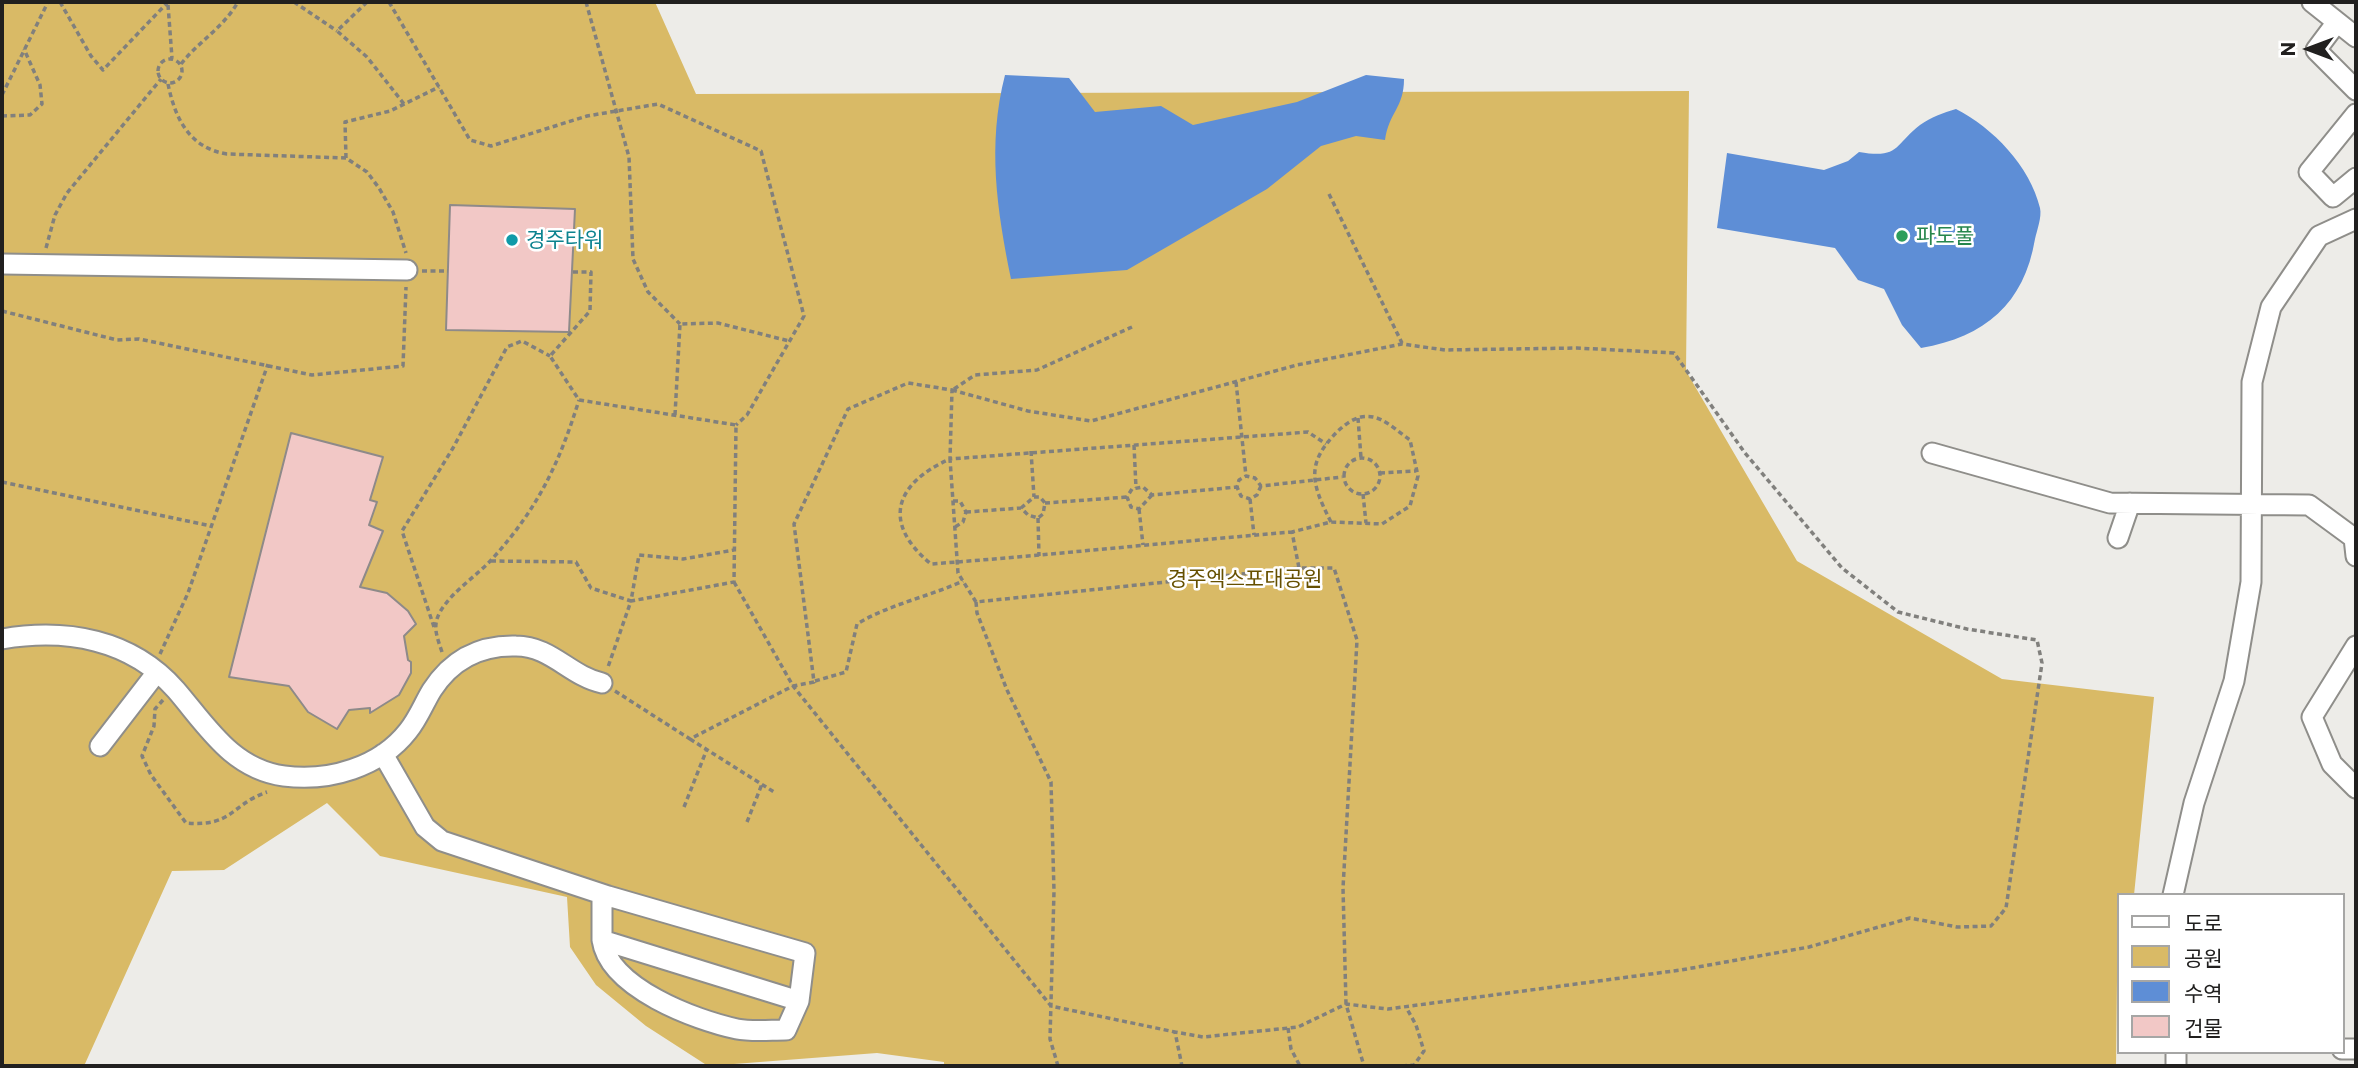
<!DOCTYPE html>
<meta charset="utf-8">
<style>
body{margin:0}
#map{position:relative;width:2358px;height:1068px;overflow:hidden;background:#edece8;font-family:Commissioner,"Noto Sans KR",sans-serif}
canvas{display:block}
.frame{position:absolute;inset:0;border:4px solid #21201f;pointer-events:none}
.legend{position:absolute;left:2117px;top:893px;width:228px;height:161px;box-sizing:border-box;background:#fff;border:2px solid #a6a6a5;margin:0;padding:9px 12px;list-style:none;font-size:21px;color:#21201f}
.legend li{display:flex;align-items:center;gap:14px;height:35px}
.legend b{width:35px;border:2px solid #a6a6a5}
.north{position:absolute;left:2274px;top:14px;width:70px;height:70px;-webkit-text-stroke:5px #fff;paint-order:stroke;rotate:270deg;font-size:19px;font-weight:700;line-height:28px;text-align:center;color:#21201f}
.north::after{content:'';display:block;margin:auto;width:24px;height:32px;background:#21201f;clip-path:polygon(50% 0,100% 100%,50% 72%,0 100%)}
</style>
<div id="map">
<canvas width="2358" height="1068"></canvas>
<div class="frame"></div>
<ul class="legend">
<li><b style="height:9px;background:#fff"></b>도로</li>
<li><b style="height:19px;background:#d9ba66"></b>공원</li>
<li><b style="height:19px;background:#5e8ed6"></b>수역</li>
<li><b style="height:19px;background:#f2c8c6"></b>건물</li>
</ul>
<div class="north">N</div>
</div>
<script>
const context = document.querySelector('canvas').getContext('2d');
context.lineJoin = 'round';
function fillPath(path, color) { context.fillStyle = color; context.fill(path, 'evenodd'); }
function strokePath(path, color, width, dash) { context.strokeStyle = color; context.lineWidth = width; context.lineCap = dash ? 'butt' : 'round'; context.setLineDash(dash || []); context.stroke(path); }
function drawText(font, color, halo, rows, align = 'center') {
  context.font = font + ' Commissioner,"Noto Sans KR",sans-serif'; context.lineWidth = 5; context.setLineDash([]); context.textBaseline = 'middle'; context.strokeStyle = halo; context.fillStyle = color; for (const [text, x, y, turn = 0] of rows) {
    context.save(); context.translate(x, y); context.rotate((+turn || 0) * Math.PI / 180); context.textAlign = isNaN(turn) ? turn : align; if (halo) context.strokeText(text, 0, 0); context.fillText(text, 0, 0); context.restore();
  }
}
fillPath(new Path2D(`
 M 2,2 L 655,2 L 696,94 L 1689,91 L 1686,371 L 1797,561 L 2002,679 L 2154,697 L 2134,895 L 2118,895 L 2116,1066 L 944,1066 L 944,1062 L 877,1053 L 708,1066 L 646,1026 L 596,985 L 570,947 L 567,897 L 380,856 L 327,803 L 224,870 L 172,871 L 84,1066 L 2,1066 Z`), '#d9ba66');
fillPath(new Path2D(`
 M 1005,75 L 1069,78 L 1095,112 L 1161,106 L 1193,125 L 1297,102 L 1366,75 L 1404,79 C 1404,108 1389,112 1385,140 L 1356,136 L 1321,146 L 1267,189 L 1127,270 L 1011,279 C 997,210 987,145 1005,75 Z
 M 1956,109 C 1993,128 2030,166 2040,208 C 2042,217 2037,230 2035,239 C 2024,304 1985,337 1921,348 L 1902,325 L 1884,289 L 1858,280 L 1835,248 L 1717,228 L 1727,153 L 1824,170 L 1848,161 L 1859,152 C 1900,159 1894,145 1920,125 C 1931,117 1943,113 1956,109 Z`), '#5e8ed6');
const building = new Path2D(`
 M 450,205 L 575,209 L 569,332 L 446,330 Z
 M 291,433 L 383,457 L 370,500 L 377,502 L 369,525 L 383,531 L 360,587 L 387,593 L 408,611 L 416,624 L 404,636 L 408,660 L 411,662 L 411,673 L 399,695 L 370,713 L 370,708 L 349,710 L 337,729 L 308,712 L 289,686 L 229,677 Z`);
fillPath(building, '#f2c8c6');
strokePath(building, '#8e8a89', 2);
const minor = new Path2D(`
 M 2312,2 L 2356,37
 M 2337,22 L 2316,50 L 2356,90
 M 2356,114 L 2309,172 L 2333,197 L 2356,178
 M 2,264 L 407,270
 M 1932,453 L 2110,503 L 2309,505 L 2354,538 L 2356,556
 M 2118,538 L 2130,503
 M 2,639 C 66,628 131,639 176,690 C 207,726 232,769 284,776 C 329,782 380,767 408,731 C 418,719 424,703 432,690 C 452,659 481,645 516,646 C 551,646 570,676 602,683
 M 2356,646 L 2312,717 L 2332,764 L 2356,788
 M 100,746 L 157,672
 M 383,754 L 425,827 L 442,841 L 608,896 L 805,953 L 799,1001 L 602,940 L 602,894
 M 2173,895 L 2194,803 L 2234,681 L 2251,582 L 2252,382 L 2271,307 L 2319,236 L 2356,219
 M 602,940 C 609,988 695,1020 737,1029 C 752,1032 770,1030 786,1030 L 799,1001
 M 2342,1049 L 2356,1049
 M 2176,1052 L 2176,1066`);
strokePath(minor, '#8f8e8a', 23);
strokePath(new Path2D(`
 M 60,2 L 91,56 L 103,70 L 168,2
 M 294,2 L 337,31
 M 367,2 L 337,31 L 367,57 L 404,104
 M 389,2 L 470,140 L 491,146 L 587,116 L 658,104 L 761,151 L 804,316 L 747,415 L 736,425
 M 586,2 L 629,157 L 633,259 L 648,292 L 680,324
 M 168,5 L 172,58
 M158 71a12 12 0 1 1 24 0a12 12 0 1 1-24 0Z
 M 181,64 C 199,41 223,28 238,2
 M 168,84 C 175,118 189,148 227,154 L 346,158 L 367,172 L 379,188 L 393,212 L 406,253
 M 2,95 L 48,2
 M 2,116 L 30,115 L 42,104 L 40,85 L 24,49
 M 346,158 L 345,122 L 390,111 L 439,87
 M 1329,194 L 1402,343
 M 46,248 L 55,215 L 67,193 L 161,79
 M 422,271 L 448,271
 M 573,272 L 591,272 L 590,311 L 550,356 L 579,400 L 736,425 L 734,582 L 631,601 L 608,667
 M 2,311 L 117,340 L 139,339 L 312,375 L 403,366 L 406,287
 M 1236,382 L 1246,476
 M 954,389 L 975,375 L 1037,370 L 1132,327
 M 952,390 L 1028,411 L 1091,421 L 1297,365 L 1402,344 L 1445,350 L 1577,348 L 1674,353 L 1745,453 L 1842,568 L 1898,612 L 1967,629 L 2037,640 L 2042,663 L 2006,908 L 1991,926 L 1957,927 L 1910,918 L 1809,947 L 1681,970 L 1388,1009 L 1346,1004 L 1298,1027 L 1203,1037 L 1175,1032
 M 675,415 L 680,324 L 718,323 L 789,341
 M 1358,418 L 1361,458
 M 1134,445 L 1136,488
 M 1031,451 L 1034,497
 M1344 476a18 18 0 1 1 36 0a18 18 0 1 1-36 0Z
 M 1380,473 L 1416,471
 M 2,482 L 211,526
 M 1261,486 L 1257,495 L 1250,499 L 1241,496 L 1237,487 L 1239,480 L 1246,476 L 1255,478 L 1261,486 L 1342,477
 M 1363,494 L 1366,523
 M 1152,495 L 1139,509 L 1131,507 L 1127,497 L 1132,489 L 1143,487 L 1152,495 L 1237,487
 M 1250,499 L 1254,535
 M 953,501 L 960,501 L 966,512 L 963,522 L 955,527
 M 1045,503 L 1127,497
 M 1139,509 L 1143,545
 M 966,512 L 1021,508 L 1028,515 L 1038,518 L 1043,514 L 1045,503 L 1040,497 L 1034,497 L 1021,508
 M 1038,518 L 1039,556
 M 1331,522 C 1311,483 1305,463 1339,430 C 1348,422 1359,414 1373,417 C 1385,419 1400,433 1410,440 L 1418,476 L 1410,506 L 1382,524 L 1331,522 L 1292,532 L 1299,568 L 1334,568 L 1357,640 L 1343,888 L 1346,1004 L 1364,1066
 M 491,561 L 576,562 L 591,588 L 631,601 L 639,555 L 683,559 L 734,550
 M 734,582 L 793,686 L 814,682 L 794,524 L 848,409 L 908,383 L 952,390 L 950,459 L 1308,432 L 1326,444
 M 976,602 L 958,573 L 950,459 C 895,483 881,523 931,564 C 1051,555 1171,542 1292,532
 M 434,627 L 402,531 L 453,448 L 507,347 L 522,341 L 550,356
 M 442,652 C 437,637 432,626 440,612 C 452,591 477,576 493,558 C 538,508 559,464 579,400
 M 160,654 L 188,593 L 268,364
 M 815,681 L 846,672 L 857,624 C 890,604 928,597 963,581
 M 615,691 L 690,739 L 793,686 L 1051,1006 L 1175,1032 L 1182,1066
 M 163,700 L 155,709 L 154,726 L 142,756 L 151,775 L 186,823 C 233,827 230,805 267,792
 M 690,739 L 774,792
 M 684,807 L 707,749
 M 747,822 L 762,784
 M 1288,1028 L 1291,1049 L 1300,1066
 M 1058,1066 L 1050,1039 L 1054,891 L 1051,782 L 1007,690 L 977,613 L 976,602 L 1299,568
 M 1402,1066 L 1414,1065 L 1424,1051 L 1416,1025 L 1406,1007`), '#81807d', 3.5, [5, 3.5]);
strokePath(minor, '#fff', 19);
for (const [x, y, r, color] of [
 [1902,236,7,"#2e9e5b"],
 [512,240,7,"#0f9aa8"]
]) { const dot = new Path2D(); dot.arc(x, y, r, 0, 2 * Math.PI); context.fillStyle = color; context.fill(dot); strokePath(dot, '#fff', 2.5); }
drawText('21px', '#27864d', '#fff', [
 ["파도풀",1916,236]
], 'left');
drawText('21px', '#0d838f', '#fff', [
 ["경주타워",526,240]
], 'left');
drawText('21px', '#665000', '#fff', [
 ["경주엑스포대공원",1245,579]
]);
</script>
